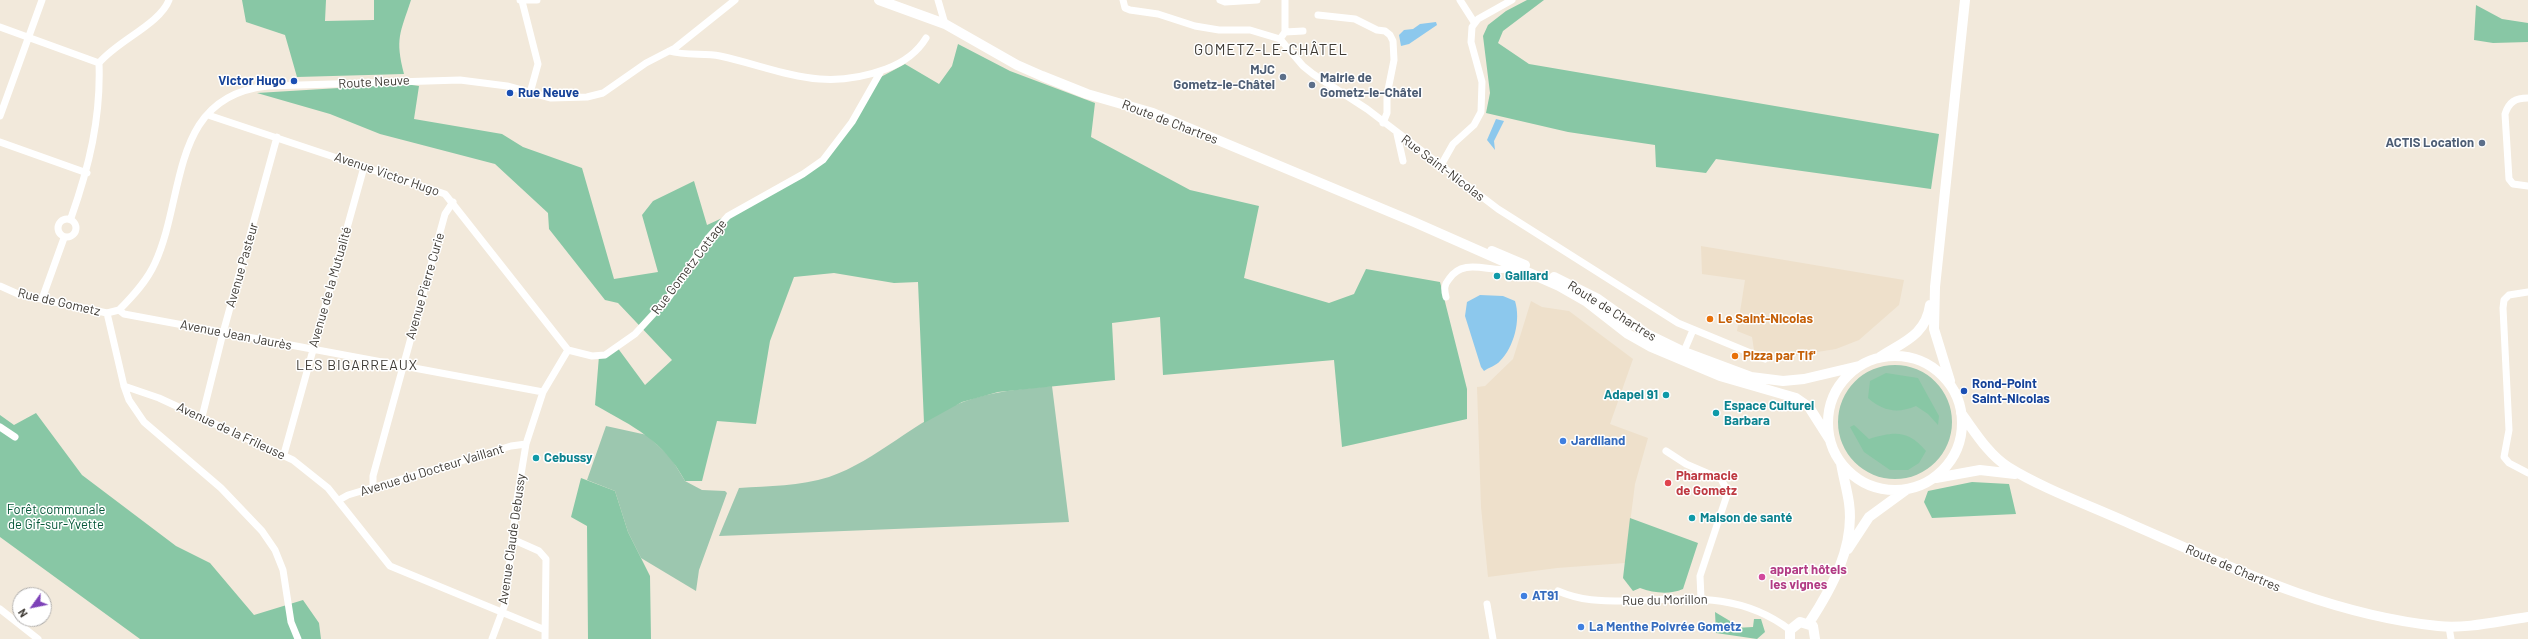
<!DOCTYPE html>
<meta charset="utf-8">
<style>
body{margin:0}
#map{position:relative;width:2528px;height:639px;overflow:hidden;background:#f2e9db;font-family:Barlow,sans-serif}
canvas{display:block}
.north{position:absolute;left:12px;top:587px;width:40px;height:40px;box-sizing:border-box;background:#fff;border:1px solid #b2b0ae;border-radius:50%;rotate:237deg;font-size:11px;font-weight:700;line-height:16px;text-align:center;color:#3e3a34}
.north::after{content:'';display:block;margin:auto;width:14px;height:18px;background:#7d42b8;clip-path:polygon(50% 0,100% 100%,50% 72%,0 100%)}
</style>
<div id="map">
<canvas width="2528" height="639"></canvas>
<div class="north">N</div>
</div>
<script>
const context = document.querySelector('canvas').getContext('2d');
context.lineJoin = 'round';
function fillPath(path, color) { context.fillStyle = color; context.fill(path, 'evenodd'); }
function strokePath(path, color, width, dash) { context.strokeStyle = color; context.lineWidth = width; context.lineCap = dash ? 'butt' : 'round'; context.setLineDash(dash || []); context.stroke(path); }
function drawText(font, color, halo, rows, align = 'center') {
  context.font = font + ' Barlow,sans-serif'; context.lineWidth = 3; context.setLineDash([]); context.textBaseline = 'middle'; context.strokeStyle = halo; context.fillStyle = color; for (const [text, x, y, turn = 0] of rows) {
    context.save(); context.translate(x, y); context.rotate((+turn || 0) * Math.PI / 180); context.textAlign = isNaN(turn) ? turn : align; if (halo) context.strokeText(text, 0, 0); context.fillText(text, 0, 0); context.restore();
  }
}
fillPath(new Path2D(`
 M 1701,246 L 1904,280 L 1899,305 L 1859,340 L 1836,349 L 1780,358 L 1754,350 L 1752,337 L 1737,331 L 1745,280 L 1702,274 Z
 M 1531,301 L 1542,307 L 1569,311 L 1633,359 L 1610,424 L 1648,438 L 1635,484 L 1625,563 L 1557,568 L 1488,577 L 1481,507 L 1477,387 L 1485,386 L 1513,359 Z`), '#eee0cb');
fillPath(new Path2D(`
 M1838 422a57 57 0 1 1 114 0a57 57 0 1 1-114 0Z
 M 1052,386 L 1069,522 L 719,536 L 739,488 C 769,486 800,486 829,477 C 878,460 915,420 963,402 C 992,391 1022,389 1052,386 Z
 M 606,426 L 647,435 L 671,458 L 685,481 L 702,490 L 725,491 L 727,493 L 699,570 L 696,591 L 641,558 L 628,532 L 615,491 L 587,480 Z`), '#9cc7af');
fillPath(new Path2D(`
 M 242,0 L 326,0 L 325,21 L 374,20 L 374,0 L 411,0 C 400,34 395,38 404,74 L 297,77 L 285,35 L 246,22 Z
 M 1527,0 L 1544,0 L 1503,31 L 1498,43 L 1529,64 L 1939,134 L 1931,189 L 1716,159 L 1706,173 L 1656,167 L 1655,145 L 1568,132 L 1486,113 L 1490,93 L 1483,36 L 1488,25 L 1506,11 Z
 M 2476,5 L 2502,19 L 2528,23 L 2528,42 L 2493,43 L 2474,40 Z
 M 958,44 L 1010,71 L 1095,103 L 1091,137 L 1190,190 L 1259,206 L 1244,278 L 1329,303 L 1354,294 L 1366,269 L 1440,282 L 1467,389 L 1467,419 L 1342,447 L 1334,360 L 1163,375 L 1160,317 L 1112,323 L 1115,380 L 998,392 L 962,402 L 924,423 L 918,282 L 894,283 L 834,273 L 794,277 L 770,341 L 756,424 L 717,421 L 702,481 L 685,481 C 663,440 634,427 595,405 L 599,356 L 617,347 L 645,385 L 672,360 L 618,303 L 605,300 L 549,229 L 548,213 L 495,164 L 380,134 L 330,114 L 257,93 L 405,84 L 419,86 L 414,119 L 502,134 L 523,147 L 582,168 L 614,279 L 658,272 L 642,215 L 653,201 L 694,181 L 707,225 L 764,199 L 825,162 L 879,78 L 905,64 L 939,84 L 952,66 Z
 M 1886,373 L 1918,378 L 1939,416 L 1938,425 L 1928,414 L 1916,406 C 1897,414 1883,411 1868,398 L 1870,381 Z
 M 36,413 L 82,475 L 176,546 L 210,563 L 254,615 L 303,600 L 319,623 L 321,639 L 140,639 L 0,537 L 0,415 L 14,425 Z
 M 1854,425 L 1869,439 C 1894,432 1907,429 1926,451 L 1919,463 L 1908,470 L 1890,470 L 1864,452 L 1850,427 Z
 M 581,478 L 615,491 L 628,532 L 650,576 L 651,639 L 588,639 L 587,526 L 571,517 Z
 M 1972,482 L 2009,484 L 2016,514 L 1932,518 L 1924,502 L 1928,491 Z
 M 1630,518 L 1698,543 L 1683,589 C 1669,595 1654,593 1640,588 L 1633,591 L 1623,578 Z
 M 1715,612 L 1730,621 L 1735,628 L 1753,627 L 1754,619 L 1761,619 L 1765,632 L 1757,639 L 1716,633 Z`), '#88c7a5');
fillPath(new Path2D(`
 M 1436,22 L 1437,25 L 1409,44 L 1401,46 L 1399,35 L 1404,30 L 1413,29 L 1420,24 Z
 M 1496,119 L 1504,121 L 1494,141 L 1495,150 L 1487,140 Z
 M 1480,295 L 1503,296 L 1515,301 C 1521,320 1514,347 1500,361 C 1496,366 1489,367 1484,371 L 1481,367 L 1465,316 L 1467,302 Z`), '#8cc8ed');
strokePath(new Path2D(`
 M 520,0 L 537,0
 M 938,0 L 945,24
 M 1123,0 L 1125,8 L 1130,10 L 1158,14 L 1195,26 L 1219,30 L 1250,30 L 1280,39 L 1303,66 L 1313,74 L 1367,109 L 1498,209 L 1678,323 L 1765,359
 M 1220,0 L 1225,2 L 1257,0
 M 1460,0 L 1474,22
 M 522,1 L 538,64 L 530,93
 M 1318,15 L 1355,19 L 1377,30 L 1385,31 L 1390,35 L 1393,41 L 1394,60 L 1387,95 L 1387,113 L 1383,123
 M 0,27 L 99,63
 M 1285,32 L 1303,31
 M 1280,39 L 1285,32 L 1285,0
 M 669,51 C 686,56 703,53 720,56 C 783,70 821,93 886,69 C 902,63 917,53 926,38
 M 2528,98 C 2515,98 2509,102 2505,114 L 2509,179 L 2513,184 L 2528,186
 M 208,115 L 445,194 L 568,350
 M 0,116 L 42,0
 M 1397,134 L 1403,161
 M 0,142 L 87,173
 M 1440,167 L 1453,144 L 1474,125 L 1481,112 L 1482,82 L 1471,42 L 1472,27 L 1478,19 L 1512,0
 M 71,218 C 89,167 101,118 99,63 C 117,41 160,24 169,0
 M58 228a9 9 0 1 1 18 0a9 9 0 1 1-18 0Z
 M 0,286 L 18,294 L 107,313 L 119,310
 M 2528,292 L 2509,295 L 2504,300 L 2503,308 L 2509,430 L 2504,457 L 2509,463 L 2528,473
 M 1446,297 C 1444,289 1444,285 1449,279 C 1465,255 1494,276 1515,267
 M 42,299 L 64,238
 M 119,310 C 133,296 147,281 155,263 C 186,196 169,96 268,86 L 460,80 L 507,86 L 551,98 L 587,97 L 603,93 L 646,63 L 675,48 L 735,0
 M 119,310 L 124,314 L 543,392
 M 107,313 L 124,386 L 129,400 L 144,422 L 221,488 L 262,531 L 275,550 L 283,570 L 291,622 L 298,639
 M 568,350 L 592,356 L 605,355 L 635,334 L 669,297 L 709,237 L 728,216 L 803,174 L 823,160 L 852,122 L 881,71
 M 1682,356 L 1693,330
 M 124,386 L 159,398 L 293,460 L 328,488 L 390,566 L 545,630
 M 202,417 L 223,333 L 277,137
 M 0,427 L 15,437
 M 1666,451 L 1686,464 L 1721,479 L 1728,492 L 1700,576 L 1701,598
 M 284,454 L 364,167
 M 373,487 L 373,476 L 445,214 L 453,202
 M 339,500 L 348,495 L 511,446 L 526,444
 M 512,539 L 539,551 L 546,559 L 545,639
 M 1558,591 C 1581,601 1601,601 1626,601 C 1686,599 1739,591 1790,630
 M 1487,604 L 1493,639
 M 0,609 L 38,639
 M 2449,627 L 2451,639
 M 492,639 L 505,604 L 517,499 L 526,444 L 543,392 L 568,350`), '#fff', 7);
strokePath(new Path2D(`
 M 879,0 L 945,24 L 1017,65 L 1042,76 L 1087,94 L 1153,113 L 1414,222 L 1559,286 L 1587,302 L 1628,334 L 1651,347 L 1720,376 L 1796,398 L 1809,407 L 1830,440
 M 1492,251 L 1525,265
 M 1554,277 L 1598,299 L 1647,334 L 1684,352 L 1751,377 L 1783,381 L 1804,379 L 1859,366
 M1828 423a67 67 0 1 1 134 0a67 67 0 1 1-134 0Z
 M 1880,357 C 1903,342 1926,335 1930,305
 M 1950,381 L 1934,329 L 1935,287 L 1965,0
 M 1961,413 C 1975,432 1988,454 2008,467 C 2043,489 2094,507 2133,525 C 2232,568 2330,615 2438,626 C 2468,629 2498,621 2528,617
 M 1936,478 L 1980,470 L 2015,474
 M 1848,549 L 1869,517 L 1906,490
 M 1809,623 C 1832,588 1855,546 1849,503 C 1847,489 1843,476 1841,463
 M 1790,639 L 1790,630 L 1800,622 L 1813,626 L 1815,639`), '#fff', 10);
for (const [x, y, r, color] of [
 [1283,77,4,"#5c6f8a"],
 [294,81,4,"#1a4fb4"],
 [1312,85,4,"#5c6f8a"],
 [510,93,4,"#1a4fb4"],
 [2482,143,4,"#5c6f8a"],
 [1497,276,4,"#0f9aa8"],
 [1710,319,4,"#e8710a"],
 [1735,356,4,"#e8710a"],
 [1964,391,4,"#1a4fb4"],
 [1666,395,4,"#0f9aa8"],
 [1716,413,4,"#0f9aa8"],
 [1563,441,4,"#3f7fe0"],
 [536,458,4,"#0f9aa8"],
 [1668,483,4,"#e0444e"],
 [1692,518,4,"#0f9aa8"],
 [1762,577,4,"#d1479c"],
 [1524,596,4,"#3f7fe0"],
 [1581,627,4,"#3f7fe0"]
]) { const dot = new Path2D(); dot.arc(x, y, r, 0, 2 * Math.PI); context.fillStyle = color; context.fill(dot); strokePath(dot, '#fff', 1.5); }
drawText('bold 13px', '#4e5e75', '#fff', [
 ["MJC",1275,70],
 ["Gometz-le-Châtel",1275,85],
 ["Mairie de",1320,78,"left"],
 ["Gometz-le-Châtel",1320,93,"left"],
 ["ACTIS Location",2474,143]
], 'right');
drawText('bold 13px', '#164399', '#fff', [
 ["Victor Hugo",286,81,"right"],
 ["Rue Neuve",518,93],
 ["Rond-Point",1972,384],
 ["Saint-Nicolas",1972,399]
], 'left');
drawText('13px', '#3e3a34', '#fff', [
 ["Route Neuve",374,82,-3],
 ["Route de Chartres",1170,122,21],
 ["Rue Saint-Nicolas",1443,168,37],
 ["Avenue Victor Hugo",387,174,19],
 ["Avenue Pasteur",242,265,-74],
 ["Rue Gometz Cottage",689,267,-53],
 ["Avenue Pierre Curie",425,286,-74],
 ["Avenue de la Mutualité",330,287,-74],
 ["Rue de Gometz",59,302,13],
 ["Route de Chartres",1612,311,32],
 ["Avenue Jean Jaurès",236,335,11],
 ["Avenue de la Frileuse",231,431,25],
 ["Avenue du Docteur Vaillant",432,470,-17],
 ["Avenue Claude Debussy",512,539,-82],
 ["Route de Chartres",2233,568,23],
 ["Rue du Morillon",1665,600,-1]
]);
drawText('bold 13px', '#0d838f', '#fff', [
 ["Gaillard",1505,276],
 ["Adapei 91",1658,395,"right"],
 ["Espace Culturel",1724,406],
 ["Barbara",1724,421],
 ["Cebussy",544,458],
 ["Maison de santé",1700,518]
], 'left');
drawText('bold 13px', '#c56008', '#fff', [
 ["Le Saint-Nicolas",1718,319],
 ["Pizza par Tif'",1743,356]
], 'left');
drawText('bold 13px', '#366cbe', '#fff', [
 ["Jardiland",1571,441],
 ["AT91",1532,596],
 ["La Menthe Poivrée Gometz",1589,627]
], 'left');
drawText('bold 13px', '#be3a42', '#fff', [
 ["Pharmacie",1676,476],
 ["de Gometz",1676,491]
], 'left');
drawText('13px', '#055738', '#fff', [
 ["Forêt communale",56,510],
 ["de Gif-sur-Yvette",56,525]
]);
drawText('bold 13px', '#b23c85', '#fff', [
 ["appart hôtels",1770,570],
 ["les vignes",1770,585]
], 'left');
context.letterSpacing = '1px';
drawText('14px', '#3e3a34', '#fff', [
 ["LES BIGARREAUX",357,365]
]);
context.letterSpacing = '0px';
context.letterSpacing = '1px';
drawText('15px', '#3e3a34', '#fff', [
 ["GOMETZ-LE-CHÂTEL",1271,50]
]);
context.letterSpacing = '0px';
</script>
